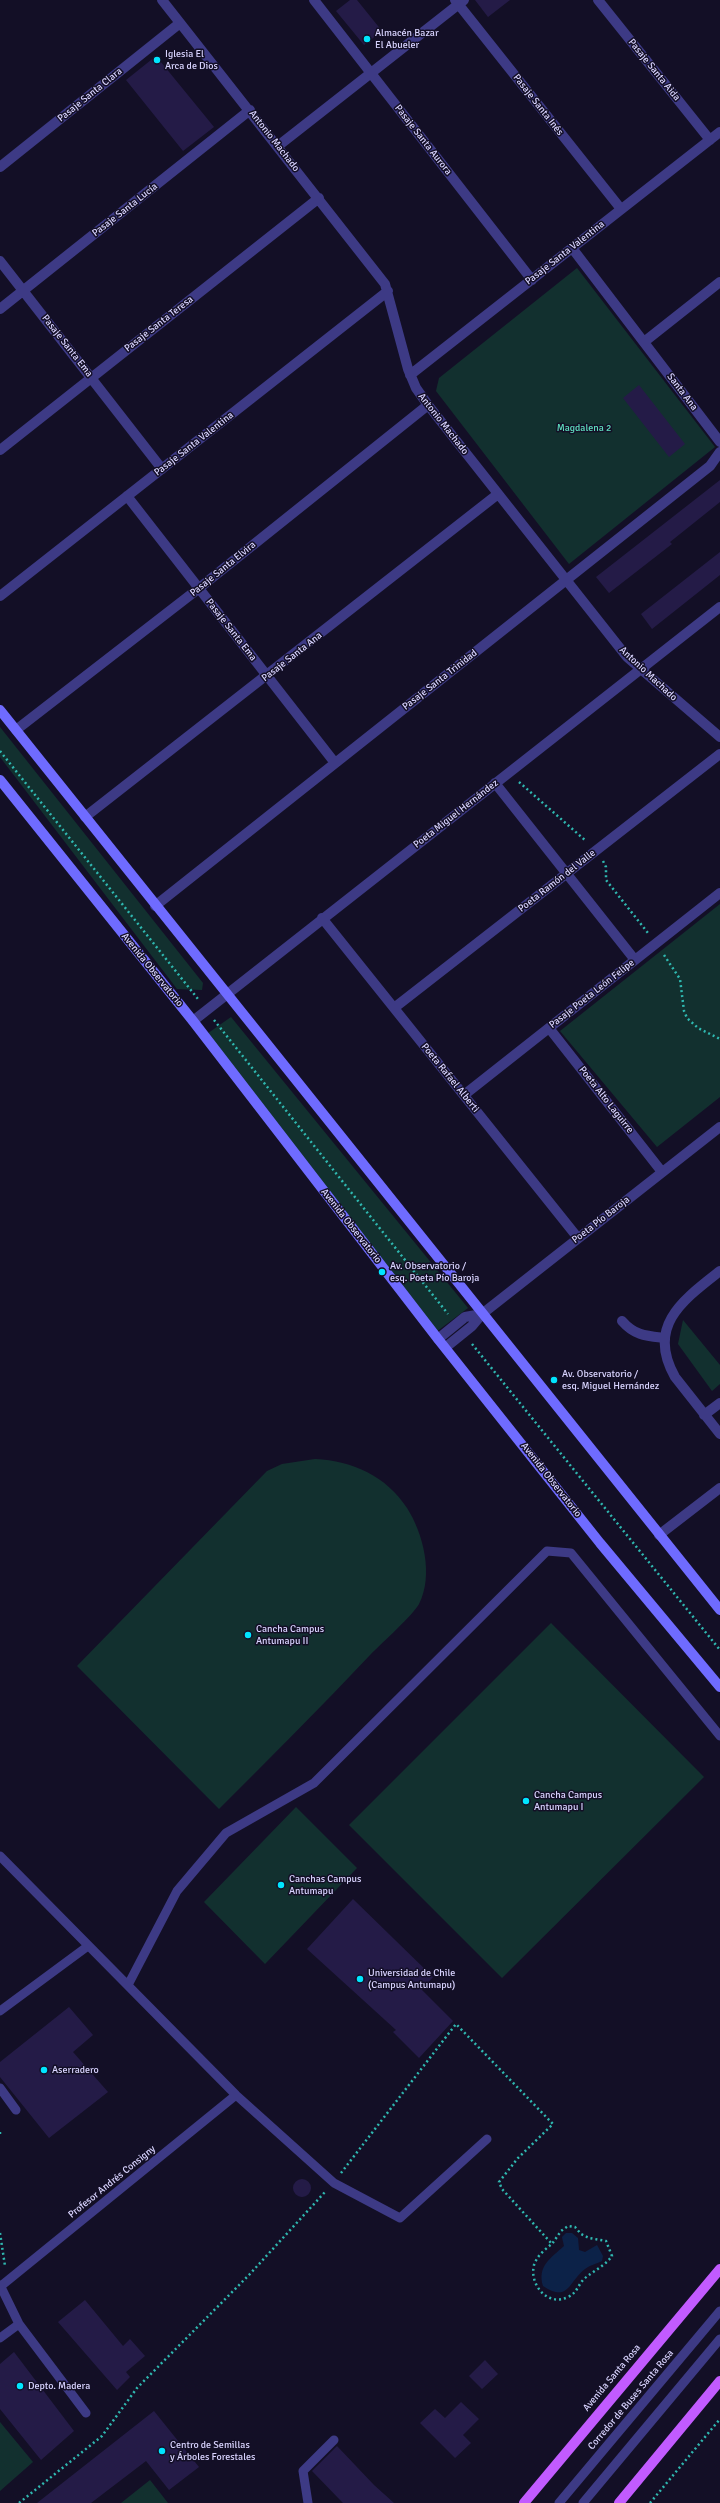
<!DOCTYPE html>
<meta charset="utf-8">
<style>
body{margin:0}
canvas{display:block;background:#130f26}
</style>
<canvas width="720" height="2503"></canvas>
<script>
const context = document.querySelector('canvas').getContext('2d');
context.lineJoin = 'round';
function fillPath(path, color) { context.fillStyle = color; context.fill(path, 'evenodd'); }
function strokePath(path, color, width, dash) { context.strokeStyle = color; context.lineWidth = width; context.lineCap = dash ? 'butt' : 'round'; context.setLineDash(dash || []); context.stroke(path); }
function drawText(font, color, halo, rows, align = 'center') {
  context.font = font + ' Signika,sans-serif'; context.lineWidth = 3; context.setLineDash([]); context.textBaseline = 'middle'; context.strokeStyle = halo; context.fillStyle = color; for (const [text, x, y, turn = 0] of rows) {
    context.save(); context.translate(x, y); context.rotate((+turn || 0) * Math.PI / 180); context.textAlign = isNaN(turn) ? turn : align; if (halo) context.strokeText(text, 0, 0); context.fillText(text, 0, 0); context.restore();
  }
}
fillPath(new Path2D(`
 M 577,268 L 715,447 L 569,564 L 436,391 L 439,378 Z
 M 0,727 L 203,983 L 202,990 L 177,989 L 0,757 Z
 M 720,904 L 720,1097 L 657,1147 L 560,1031 Z
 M 231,1017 L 468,1308 L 436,1332 L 204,1036 Z
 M 683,1320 L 720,1365 L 720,1384 L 712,1391 L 678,1344 Z
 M 315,1459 C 353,1461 386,1476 407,1508 C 423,1533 434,1575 419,1604 C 413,1615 382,1643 371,1654 C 321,1707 270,1758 219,1809 L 77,1666 L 267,1471 L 282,1464 Z
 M 551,1623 L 704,1777 L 502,1978 L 349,1825 Z
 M 296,1807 L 357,1868 L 265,1964 L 204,1902 Z
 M 0,2422 L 33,2462 L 0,2491 Z
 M 150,2480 L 168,2503 L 121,2503 Z`), '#12302f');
fillPath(new Path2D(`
 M 566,2233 L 572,2233 L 578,2238 L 579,2250 L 585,2252 L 597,2245 L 603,2256 L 602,2261 C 596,2264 590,2265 585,2269 C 568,2282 569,2303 543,2286 C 537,2266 551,2258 564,2246 L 562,2237 Z`), '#0c2248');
fillPath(new Path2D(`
 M 350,0 L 357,0 L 382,31 L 364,45 L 336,11 Z
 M 475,0 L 510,0 L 488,17 Z
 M 156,56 L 214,127 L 183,151 L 126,80 Z
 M 639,385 L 685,444 L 669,457 L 623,398 Z
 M 720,480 L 720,502 L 670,542 L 672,544 L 609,593 L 596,577 Z
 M 720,552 L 720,575 L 652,629 L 641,614 Z
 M 353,1899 L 433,1977 L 422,1990 L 453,2021 L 419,2058 L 393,2032 L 396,2030 L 307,1949 Z
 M 69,2007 L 93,2035 L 73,2052 L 108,2092 L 49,2138 L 0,2077 L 0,2062 Z
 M293 2188a9 9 0 1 1 18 0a9 9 0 1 1-18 0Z
 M 85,2300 L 123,2346 L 130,2339 L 145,2356 L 126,2372 L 130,2377 L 117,2390 L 58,2322 Z
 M 14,2352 L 74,2431 L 41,2460 L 0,2409 L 0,2364 Z
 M 485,2360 L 498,2374 L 482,2389 L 469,2376 Z
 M 461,2402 L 479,2419 L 463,2435 L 471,2443 L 455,2458 L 420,2423 L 435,2409 L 445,2418 Z
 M 154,2411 L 199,2467 L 169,2490 L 146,2461 L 91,2503 L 37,2503 Z
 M 337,2446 L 374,2485 L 394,2503 L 343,2503 L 312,2471 Z`), '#241b47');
strokePath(new Path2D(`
 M 0,751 L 198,999
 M 519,782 L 586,841
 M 603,861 L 606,867 L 606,880 L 648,933
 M 664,955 L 680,979 L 684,1011 L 687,1018 L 698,1028 L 720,1039
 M 214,1020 L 448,1314
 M 472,1344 L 720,1650
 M 0,2132 L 0,2135
 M 341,2173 L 456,2024 L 553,2124 L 518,2158 L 499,2182 L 502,2189 L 552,2244 L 561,2231 L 568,2226 L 575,2227 L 581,2234 L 589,2238 L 606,2241 L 612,2256 C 605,2266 593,2271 584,2279 C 578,2285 577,2293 568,2297 C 548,2307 529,2285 534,2265 C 537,2256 545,2249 552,2244
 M 0,2233 L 5,2266
 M 19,2503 L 102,2436 L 137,2388 L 249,2275 L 325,2192
 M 650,2503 L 720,2419`), '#2fb8b0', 2.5, [2, 3]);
strokePath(new Path2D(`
 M 0,1856 L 236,2095 L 334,2183 L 400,2218 L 487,2139
 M 128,1985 L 177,1891 L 226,1833 L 314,1783 L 547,1551 L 571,1553 L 720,1736
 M 0,2011 L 88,1946
 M 0,2088 L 16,2110
 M 0,2285 L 19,2324 L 86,2413
 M 1,2286 L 236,2095
 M 0,2338 L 19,2324
 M 308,2503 L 303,2471 L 334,2440
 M 559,2503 L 720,2311
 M 583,2503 L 720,2339`), '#3d3a85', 9);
strokePath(new Path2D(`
 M 162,0 L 385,284 L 408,369 L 416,388 L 428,405 L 627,657 L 720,737
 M 314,0 L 532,280
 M 455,0 L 621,209
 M 598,0 L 710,140
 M 278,146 L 464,0
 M 0,167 L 180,23
 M 572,248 L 720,442
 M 0,261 L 162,469
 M 0,309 L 250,110
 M 644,342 L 720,282
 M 410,375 L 720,132
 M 0,450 L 319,198
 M 127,496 L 335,763
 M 0,596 L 388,291
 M 16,730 L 198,589 L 428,405
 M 495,783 L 635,960
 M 85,817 L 498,494
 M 155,906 L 710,466 L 720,452
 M 322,918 L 578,1238
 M 394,1008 L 720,754
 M 193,1021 L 720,607
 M 549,1028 L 662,1172
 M 464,1095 L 720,893
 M 720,1271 C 683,1300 646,1326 675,1377 L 720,1434
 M 622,1321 C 635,1336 647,1336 665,1338
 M 438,1339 L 465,1317 L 482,1314
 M 446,1347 L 472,1326 L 482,1314 L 720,1127
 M 704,1415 L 720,1403
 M 659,1535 L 720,1488`), '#3d3a85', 10);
strokePath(new Path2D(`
 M 0,710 L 720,1610
 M 0,780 L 193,1021 L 438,1339 L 600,1543 L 720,1687`), '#6f6bff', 10);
strokePath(new Path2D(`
 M 524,2503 L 720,2269
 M 619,2503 L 720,2381`), '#c25bff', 10);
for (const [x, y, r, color] of [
 [367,39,4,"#00e5ff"],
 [157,60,4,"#00e5ff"],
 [382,1272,4,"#00e5ff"],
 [554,1380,4,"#00e5ff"],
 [248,1635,4,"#00e5ff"],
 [526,1801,4,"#00e5ff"],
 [281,1885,4,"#00e5ff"],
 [360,1979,4,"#00e5ff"],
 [44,2070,4,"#00e5ff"],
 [20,2386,4,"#00e5ff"],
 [162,2451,4,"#00e5ff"]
]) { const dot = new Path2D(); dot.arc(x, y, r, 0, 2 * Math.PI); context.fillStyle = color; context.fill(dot); strokePath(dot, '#130f26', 1.5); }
drawText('10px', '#d9d4ff', '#130f26', [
 ["Almacén Bazar",375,33],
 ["El Abueler",375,45],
 ["Iglesia El",165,54],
 ["Arca de Dios",165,66],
 ["Av. Observatorio /",390,1266],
 ["esq. Poeta Pío Baroja",390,1278],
 ["Av. Observatorio /",562,1374],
 ["esq. Miguel Hernández",562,1386],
 ["Cancha Campus",256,1629],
 ["Antumapu II",256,1641],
 ["Cancha Campus",534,1795],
 ["Antumapu I",534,1807],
 ["Canchas Campus",289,1879],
 ["Antumapu",289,1891],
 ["Universidad de Chile",368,1973],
 ["(Campus Antumapu)",368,1985],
 ["Aserradero",52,2070],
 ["Depto. Madera",28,2386],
 ["Centro de Semillas",170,2445],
 ["y Árboles Forestales",170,2457]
], 'left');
drawText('10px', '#d9d4ff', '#130f26', [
 ["Pasaje Santa Aida",654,70,51],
 ["Pasaje Santa Clara",90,95,-39],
 ["Pasaje Santa Inés",538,105,52],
 ["Pasaje Santa Aurora",423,140,52],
 ["Antonio Machado",274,141,52],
 ["Pasaje Santa Lucía",125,210,-38],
 ["Pasaje Santa Valentina",565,253,-38],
 ["Pasaje Santa Teresa",159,324,-38],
 ["Pasaje Santa Ema",67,346,52],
 ["Santa Ana",682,392,53],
 ["Antonio Machado",443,424,52],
 ["Pasaje Santa Valentina",194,444,-38],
 ["Pasaje Santa Elvira",223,569,-39],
 ["Pasaje Santa Ema",231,630,52],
 ["Pasaje Santa Ana",292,657,-38],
 ["Antonio Machado",648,674,43],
 ["Pasaje Santa Trinidad",440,680,-38],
 ["Poeta Miguel Hernández",456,814,-38],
 ["Poeta Ramón del Valle",557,881,-38],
 ["Avenida Observatorio",152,970,51],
 ["Pasaje Poeta León Felipe",592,994,-38],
 ["Poeta Rafael Alberti",450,1078,51],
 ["Poeta Alto Laguirre",606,1100,52],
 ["Poeta Pío Baroja",601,1220,-38],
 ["Avenida Observatorio",351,1226,52],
 ["Avenida Observatorio",551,1480,52],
 ["Profesor Andrés Consigny",112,2182,-39],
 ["Avenida Santa Rosa",612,2378,-50],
 ["Corredor de Buses Santa Rosa",631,2400,-50]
]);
drawText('10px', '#5fe0c0', '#130f26', [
 ["Magdalena 2",584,428]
]);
</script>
